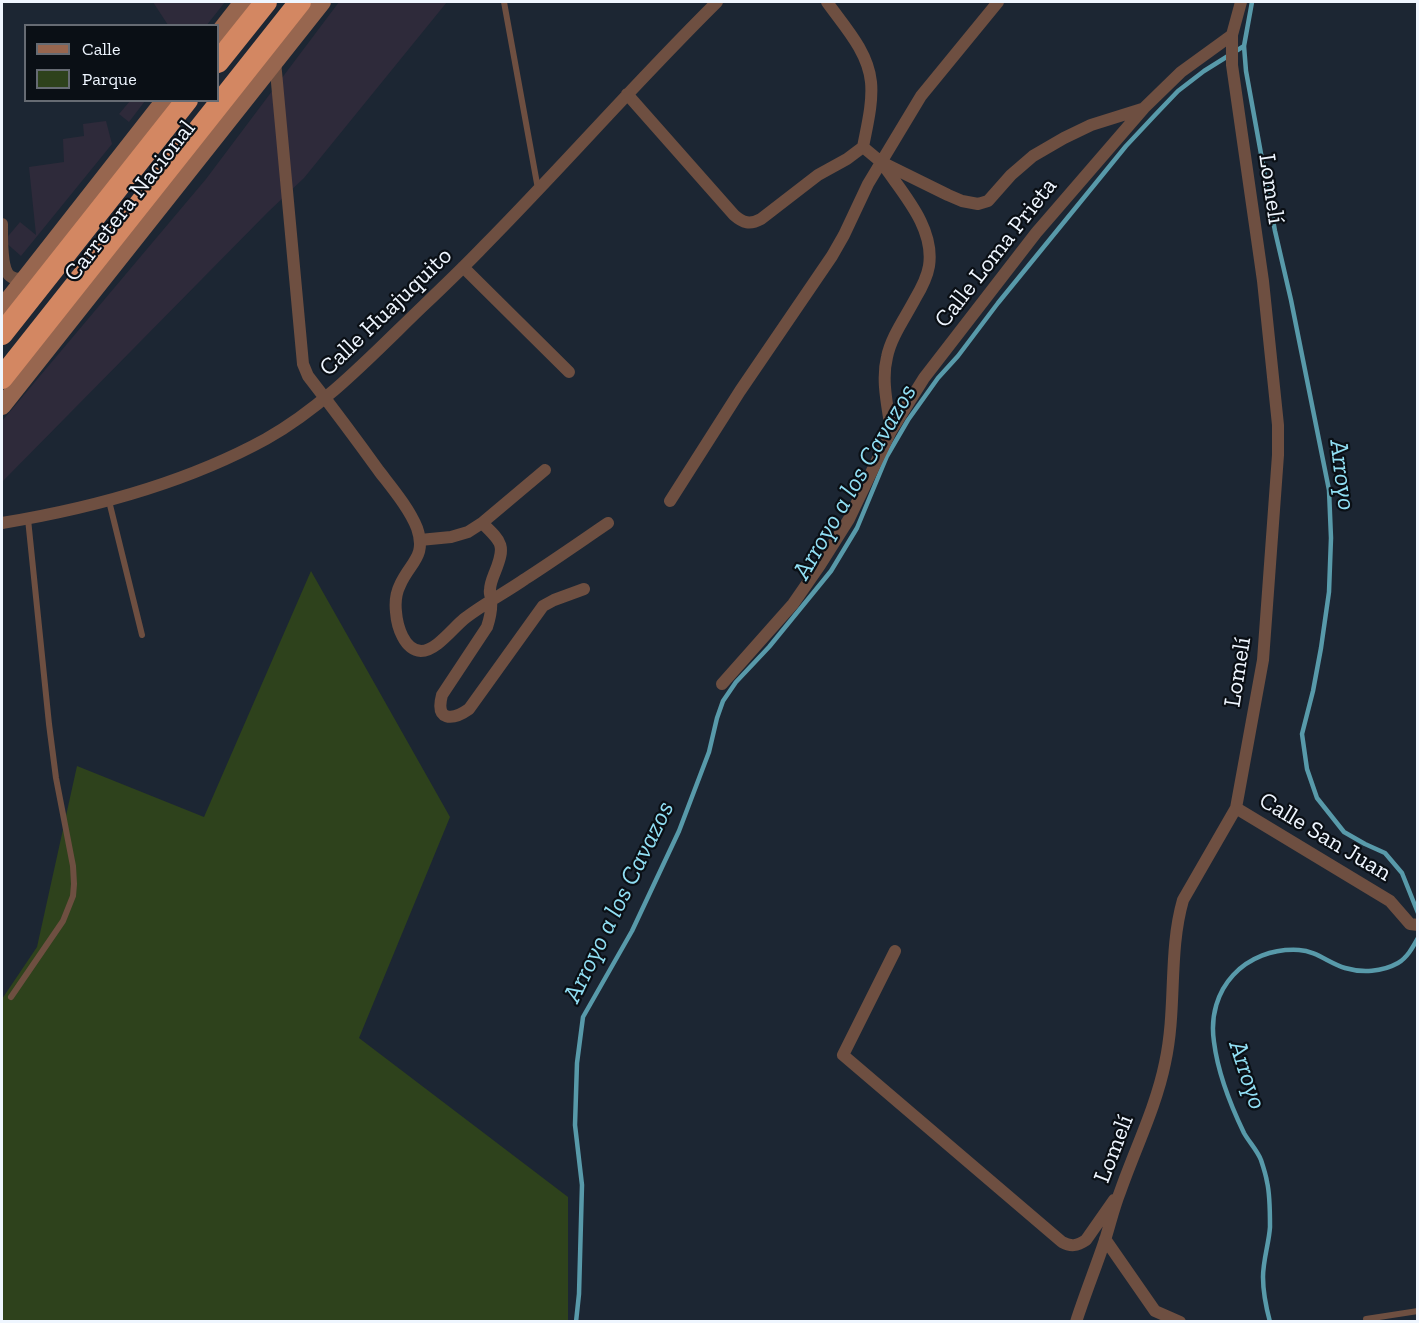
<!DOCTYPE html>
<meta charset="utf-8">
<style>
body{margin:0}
#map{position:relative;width:1419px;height:1323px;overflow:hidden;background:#1c2633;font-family:"Zilla Slab",serif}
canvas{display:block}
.frame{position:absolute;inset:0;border:3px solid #eff6ff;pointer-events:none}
.legend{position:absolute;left:24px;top:24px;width:195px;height:78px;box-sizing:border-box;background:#0a0f15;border:2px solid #666b73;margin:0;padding:8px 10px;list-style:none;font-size:18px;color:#eff6ff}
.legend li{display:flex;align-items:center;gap:12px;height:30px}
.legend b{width:30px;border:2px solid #666b73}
</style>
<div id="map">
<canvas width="1419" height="1323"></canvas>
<div class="frame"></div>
<ul class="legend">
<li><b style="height:8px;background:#97664f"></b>Calle</li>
<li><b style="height:16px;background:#2e421c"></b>Parque</li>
</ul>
</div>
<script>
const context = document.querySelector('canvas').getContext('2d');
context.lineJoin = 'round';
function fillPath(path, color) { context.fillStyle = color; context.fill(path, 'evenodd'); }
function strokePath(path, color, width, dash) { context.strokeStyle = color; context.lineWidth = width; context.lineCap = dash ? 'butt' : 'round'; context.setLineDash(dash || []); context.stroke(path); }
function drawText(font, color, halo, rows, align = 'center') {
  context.font = font + ' "Zilla Slab",serif'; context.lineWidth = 4.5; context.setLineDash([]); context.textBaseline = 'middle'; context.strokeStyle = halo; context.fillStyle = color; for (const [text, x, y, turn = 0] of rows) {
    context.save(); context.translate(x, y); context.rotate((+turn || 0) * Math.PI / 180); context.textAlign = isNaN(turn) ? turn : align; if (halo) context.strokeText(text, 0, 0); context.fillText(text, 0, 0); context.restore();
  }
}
fillPath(new Path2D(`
 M 153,2 L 225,2 L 206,26 L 168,25 Z
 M 339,2 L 447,2 L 304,178 L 268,212 L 2,482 L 2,421 L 206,179 Z
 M 130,101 L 145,101 L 129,122 L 119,114 Z
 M 106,121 L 112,144 L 21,256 L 4,241 L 20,222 L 36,235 L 29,167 L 64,162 L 63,139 L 84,136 L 83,124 Z`), '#2e2a3a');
fillPath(new Path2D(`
 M 311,571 L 450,817 L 359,1038 L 568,1197 L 568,1321 L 2,1322 L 2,999 L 37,947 L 77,766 L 204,817 Z`), '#2e421c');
strokePath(new Path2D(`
 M 1252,2 L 1244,46 L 1246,71 L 1275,231 L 1291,300 L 1329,490 L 1331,538 L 1329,592 L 1321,648 L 1313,691 L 1302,734 L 1307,769 L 1317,798 L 1344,832 L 1365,844 L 1385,853 L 1402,873 L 1418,913
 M 576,1322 L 579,1294 L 582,1185 L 575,1125 L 577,1063 L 583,1017 L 632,931 L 679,831 L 709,752 L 717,718 L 723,701 L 736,682 L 769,647 L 831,571 L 857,528 L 887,456 L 908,420 L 938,378 L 958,356 L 998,303 L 1126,146 L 1156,114 L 1178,91 L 1204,71 L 1244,46
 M 1270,1322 C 1266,1307 1263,1291 1263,1277 C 1263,1260 1269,1243 1270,1227 C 1270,1214 1270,1194 1267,1182 C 1266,1175 1263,1166 1261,1160 C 1257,1150 1249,1142 1244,1133 C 1230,1104 1218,1074 1214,1042 C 1206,989 1245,947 1299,950 C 1316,951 1329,963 1345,968 C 1362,973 1382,972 1398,963 C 1407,958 1413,947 1418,938`), '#589aaa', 4.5);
strokePath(new Path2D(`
 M 504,2 L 538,189
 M 109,501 L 142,635
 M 11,997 L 63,921 L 73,896 L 74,884 L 73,866 L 56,778 L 49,724 L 28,519
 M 1366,1319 L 1418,1311`), '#6e4f41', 6);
strokePath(new Path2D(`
 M 827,2 C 844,26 868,51 871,82 C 873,103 867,126 863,147
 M 275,61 L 303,364 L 308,376 C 332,407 356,439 379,471 C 392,488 409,508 417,528 C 427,557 410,562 400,585 C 396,593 395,603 396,612 C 397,626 404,650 421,651 C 436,651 453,628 464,619 C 483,604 505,593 525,579 C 553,561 580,542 608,523
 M 627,94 L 734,215 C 743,223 750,225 761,219 L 818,175 L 847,159 L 863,147
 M 863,147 L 881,162 L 948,195 L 962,201 L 978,204 L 988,201 L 1011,175 L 1033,156 L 1064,138 L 1091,125 L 1142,109
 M 882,163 C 902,193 935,227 929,266 C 927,278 921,289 915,299 C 905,318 891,337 887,357 C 881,381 888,407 891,431
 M 2,224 C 2,236 1,269 10,276 C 15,280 19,279 24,279
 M 463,267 L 569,372
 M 670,501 L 740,391 L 832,256 L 844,235 L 868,184 L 921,96 L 998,2
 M 2,523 C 93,508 184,484 266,439 C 325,406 373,354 422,307 C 443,287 464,267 484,246 C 563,166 637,81 717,2
 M 482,523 C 502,542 506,545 495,572 C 493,577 490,584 490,590 C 489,593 491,596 491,599 C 492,608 490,618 487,627 L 442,695 C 435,721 452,721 469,709 L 543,606 L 554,600 L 584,589
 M 420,540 L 451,537 L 468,532 L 482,523 L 545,470
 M 722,684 L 793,604 L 820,565 L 849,519 L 891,431 L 924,378 L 1036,233 L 1144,108 L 1181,72 L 1232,35
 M 1236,808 L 1390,901 L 1410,924 L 1418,925
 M 895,951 L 843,1055 L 1062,1242 C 1071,1247 1077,1246 1086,1240 L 1114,1200
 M 1105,1239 L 1155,1311 L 1180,1322
 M 1076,1322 C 1085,1294 1096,1267 1105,1240 C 1110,1224 1114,1207 1120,1192 C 1135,1149 1156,1107 1165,1063 C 1177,1009 1168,952 1183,900 L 1236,808 L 1263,660 L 1278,455 L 1278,425 L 1263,281 L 1232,65 L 1232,35 L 1241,2`), '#6e4f41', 12);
strokePath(new Path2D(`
 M 218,34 L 243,2
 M 2,308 L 165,100
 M 2,406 L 322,2`), '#97664f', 18);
strokePath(new Path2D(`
 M 218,62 L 266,2
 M 2,334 L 187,100
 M 2,378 L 300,2`), '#d38762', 22);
drawText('24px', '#eff6ff', '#0a0f15', [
 ["Lomelí",1271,189,82],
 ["Carretera Nacional",130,201,-52],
 ["Calle Loma Prieta",996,253,-52],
 ["Calle Huajuquito",386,312,-44],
 ["Lomelí",1238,672,-81],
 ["Calle San Juan",1325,837,31],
 ["Lomelí",1114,1149,-69]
]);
drawText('italic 26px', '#91dff4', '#0a0f15', [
 ["Arroyo",1342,475,83],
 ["Arroyo a los Cavazos",855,482,-60],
 ["Arroyo a los Cavazos",619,902,-64],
 ["Arroyo",1247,1075,72]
]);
</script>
